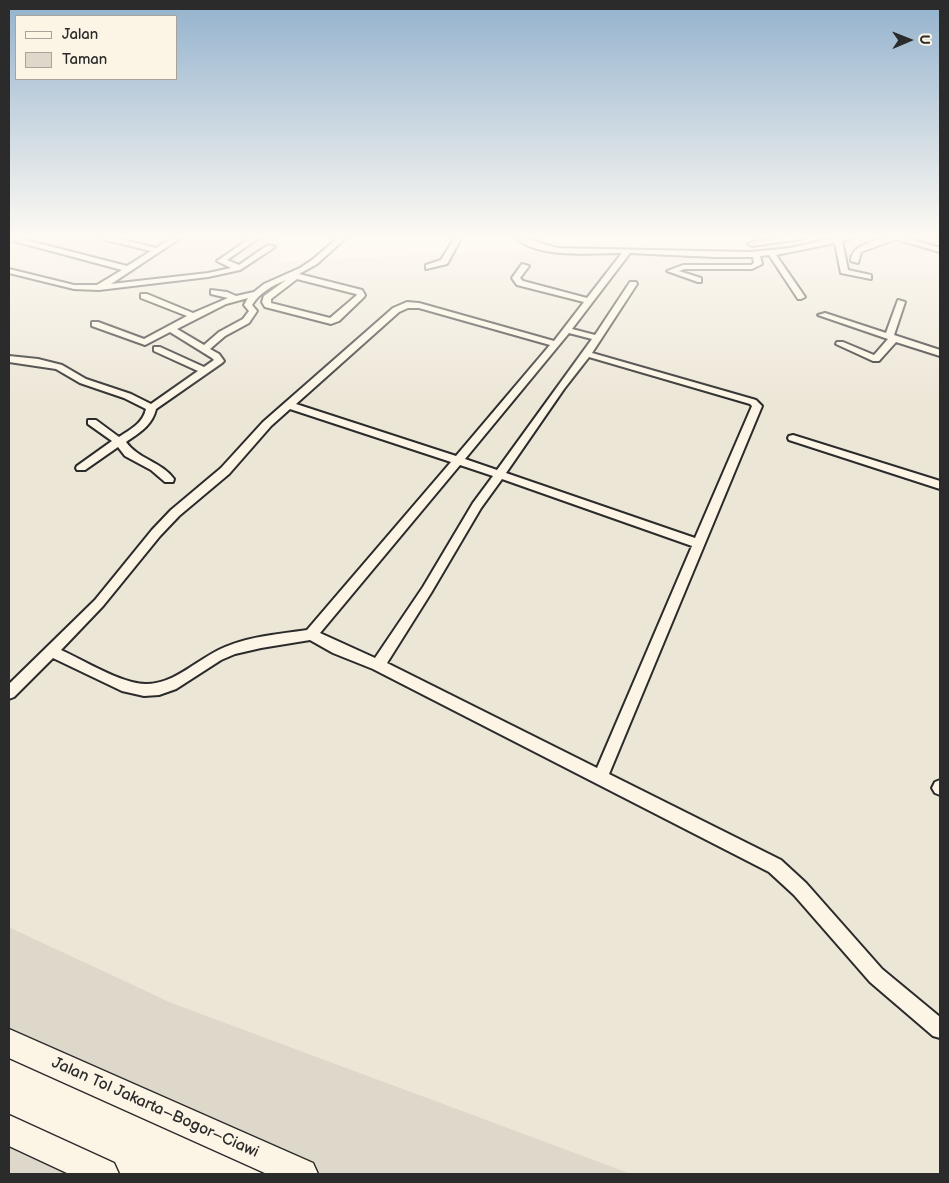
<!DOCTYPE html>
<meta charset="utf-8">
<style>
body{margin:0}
#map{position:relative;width:949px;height:1183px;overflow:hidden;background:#fcf5e5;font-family:"Balsamiq Sans",sans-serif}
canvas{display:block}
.frame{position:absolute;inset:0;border:10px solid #2b2b2b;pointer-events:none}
.legend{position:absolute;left:15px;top:15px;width:162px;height:65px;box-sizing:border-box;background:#fcf5e5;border:1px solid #a8a49b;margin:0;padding:6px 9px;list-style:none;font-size:15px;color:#2b2b2b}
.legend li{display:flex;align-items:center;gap:10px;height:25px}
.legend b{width:25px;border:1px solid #a8a49b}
.north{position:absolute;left:884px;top:15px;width:50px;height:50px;-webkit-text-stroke:4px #fcf5e5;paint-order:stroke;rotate:89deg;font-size:14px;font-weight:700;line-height:20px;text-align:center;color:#2b2b2b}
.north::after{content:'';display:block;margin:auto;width:18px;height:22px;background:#2b2b2b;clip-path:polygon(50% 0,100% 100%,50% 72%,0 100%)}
</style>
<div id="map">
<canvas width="949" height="1183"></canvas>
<div class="frame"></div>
<ul class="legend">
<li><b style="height:6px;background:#fcf5e5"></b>Jalan</li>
<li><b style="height:14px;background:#ded8ca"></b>Taman</li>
</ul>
<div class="north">U</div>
</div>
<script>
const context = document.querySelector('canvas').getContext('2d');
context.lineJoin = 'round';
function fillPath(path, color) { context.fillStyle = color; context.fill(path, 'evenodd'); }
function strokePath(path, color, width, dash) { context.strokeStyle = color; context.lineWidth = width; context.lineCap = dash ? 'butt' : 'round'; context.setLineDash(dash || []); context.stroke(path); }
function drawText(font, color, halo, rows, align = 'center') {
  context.font = font + ' "Balsamiq Sans",sans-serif'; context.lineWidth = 5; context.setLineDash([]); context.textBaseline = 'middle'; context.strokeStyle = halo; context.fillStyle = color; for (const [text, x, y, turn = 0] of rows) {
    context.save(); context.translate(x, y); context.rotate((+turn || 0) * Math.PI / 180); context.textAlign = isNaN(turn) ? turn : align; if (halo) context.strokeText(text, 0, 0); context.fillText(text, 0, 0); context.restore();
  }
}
fillPath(new Path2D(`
 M 9,237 L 283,237 L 279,262 L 451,253 L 749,249 L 861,237 L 940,237 L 940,1174 L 632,1174 L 172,1003 L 9,927 Z`), '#ece6d7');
fillPath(new Path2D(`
 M 9,927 L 172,1003 L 632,1174 L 313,1174 L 201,1129 L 9,1043 Z
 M 9,1130 L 103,1174 L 9,1174 Z`), '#ded8ca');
const minor = new Path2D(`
 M 14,237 L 127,266 L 151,251 L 102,239 L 102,237 L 112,237 L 156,248 L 174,237 L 182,237 L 111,284 L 208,273 L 231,268 L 217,261 L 252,237 L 260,237 L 227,260 L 239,265 L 268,245 L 275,247 L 240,270 L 208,277 L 99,290 L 74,289 L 9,273 L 9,269 L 74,285 L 97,285 L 122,270 L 14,241 Z
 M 339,237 L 347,237 L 317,264 L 299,274 L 362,290 L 365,295 L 364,297 L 339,321 L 331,324 L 265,307 L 262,302 L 264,296 L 286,280 C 272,286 260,292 252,305 L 257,311 L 249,323 L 225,336 L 210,349 L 219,354 L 224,361 L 222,363 L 156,409 C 152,426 139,433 126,442 C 138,459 162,462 174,479 L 173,482 L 165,482 L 151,470 L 125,456 L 118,447 L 85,470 L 77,470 L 76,468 L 77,466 L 112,441 L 88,424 L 88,420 L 96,420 L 119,437 C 131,429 143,423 146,409 L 124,398 L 80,383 L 56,369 L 9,362 L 9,356 L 38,359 L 62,365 L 86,379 L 131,394 L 151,404 L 198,371 L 154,351 L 154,347 L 160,347 L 204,367 L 214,360 L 212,358 L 170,332 L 145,345 L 92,326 L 92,322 L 98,322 L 144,339 L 187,316 L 141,298 L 141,294 L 147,294 L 193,313 L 228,298 L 211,294 L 211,290 L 227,292 L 236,296 L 254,292 L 264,284 L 300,268 L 312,260 ZM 297,279 L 356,294 L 357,295 L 330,318 L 271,303 L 271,299 ZM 248,298 L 244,305 L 249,311 L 243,319 L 219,332 L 204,345 L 177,329 L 226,304 Z
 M 455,237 L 462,237 L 447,264 L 426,269 L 426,265 L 441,260 Z
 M 516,237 C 530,237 544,245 558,248 L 751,252 L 790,248 L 838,237 L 855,237 L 842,241 L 848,270 L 871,275 L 871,279 L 841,273 L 835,243 L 776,255 L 805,297 L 801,299 L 798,299 L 769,255 L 760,256 L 762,264 L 752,269 L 684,269 L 679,271 L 701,278 L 701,282 L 698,282 L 667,271 L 683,265 L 751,265 L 754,263 L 753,257 L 715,257 L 630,253 L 572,329 L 595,335 L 630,282 L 636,282 L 637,284 L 592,353 L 756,400 L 762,406 L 609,774 L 781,860 L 806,883 L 882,969 L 940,1017 L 940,1038 L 933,1036 L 870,982 L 794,895 L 769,872 L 373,669 L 333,653 L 310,640 L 261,648 L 235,654 L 221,660 L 176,689 L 159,695 L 144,696 L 122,691 L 53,658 L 14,697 L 9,699 L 9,684 L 95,600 L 152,530 L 171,510 L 221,468 L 263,422 L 393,308 L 407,302 L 419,303 L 554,341 L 584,302 L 517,285 L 512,278 L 522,264 L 529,266 L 520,278 L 523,281 L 587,298 L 622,253 C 596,253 534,259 516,237 ZM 408,308 L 419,308 L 550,345 L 456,456 L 296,404 L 399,312 ZM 569,333 L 592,339 L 497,470 L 465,459 ZM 589,357 L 750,404 L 752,406 L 695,538 L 506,473 L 564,389 ZM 290,409 L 451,462 L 307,630 C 280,634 251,636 225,647 C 198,658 176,684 146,684 C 122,684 83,660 61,650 L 103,606 L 160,536 L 179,516 L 229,474 L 271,426 ZM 460,465 L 493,476 L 473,503 L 423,587 L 375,658 L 320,633 ZM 502,479 L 692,546 L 597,768 L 387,663 L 431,593 L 481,508 Z
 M 789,237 L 806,237 L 802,239 L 752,246 L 748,244 L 752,242 Z
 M 890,237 L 903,237 L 940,248 L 940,252 L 896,239 L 861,252 L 858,263 L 851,261 C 851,244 876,241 890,237 Z
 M 898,300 L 905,302 L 894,335 L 940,350 L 940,356 L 896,342 L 879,361 L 873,361 L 836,344 L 837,342 L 843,342 L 874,355 L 888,339 L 818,315 L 825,313 L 886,333 Z
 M 793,435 L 940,481 L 940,489 L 789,440 L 788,438 L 789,436 Z
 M 940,780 L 940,795 L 935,793 L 932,788 L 935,782 Z`);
const highway = new Path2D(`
 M 9,1029 L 313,1163 L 318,1174 L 267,1174 L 9,1058 Z
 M 9,1115 L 114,1163 L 119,1174 L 69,1174 L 9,1146 Z`);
strokePath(minor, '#2b2b2b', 4);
strokePath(highway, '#2b2b2b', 3);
fillPath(minor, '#fcf5e5');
fillPath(highway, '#fcf5e5');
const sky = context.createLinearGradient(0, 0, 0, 402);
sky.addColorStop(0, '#93b2cd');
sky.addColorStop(0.59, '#fefaf3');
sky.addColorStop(1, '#fefaf300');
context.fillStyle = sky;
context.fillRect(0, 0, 949, 402);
drawText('16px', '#2b2b2b', '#fcf5e5', [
 ["Jalan Tol Jakarta–Bogor–Ciawi",155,1108,24]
]);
</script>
